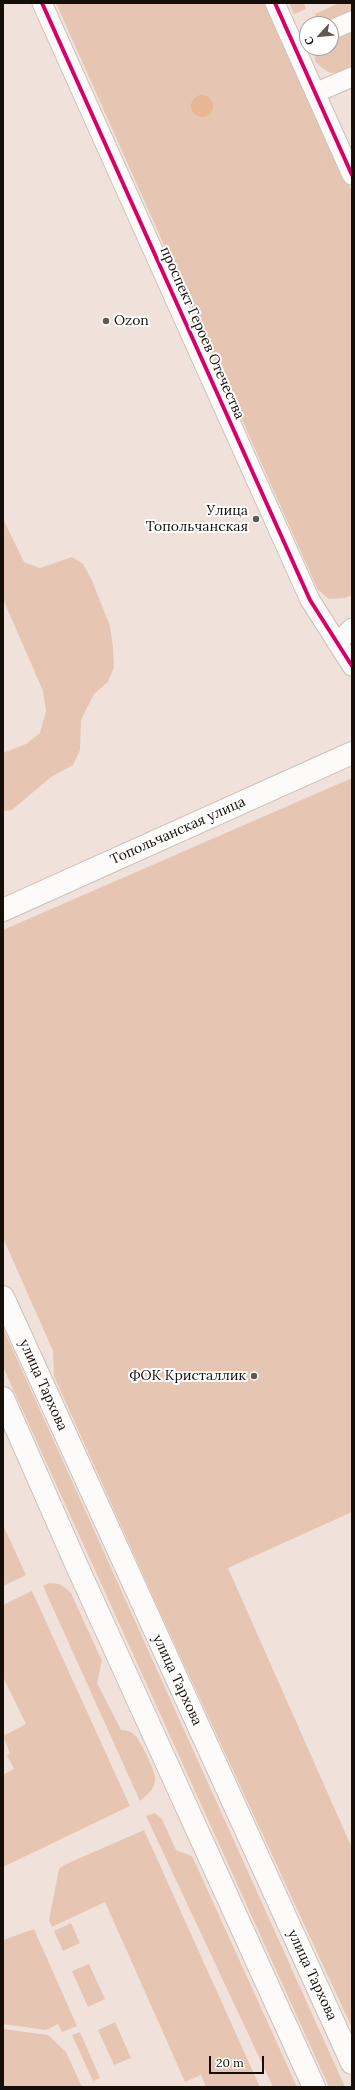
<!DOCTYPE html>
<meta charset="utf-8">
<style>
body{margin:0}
#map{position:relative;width:355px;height:2090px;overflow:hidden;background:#f0e2da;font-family:Lora,serif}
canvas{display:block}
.frame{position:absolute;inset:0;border:4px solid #160e09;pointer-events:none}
.north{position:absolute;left:299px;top:16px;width:40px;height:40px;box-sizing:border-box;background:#fff;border:1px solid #a29f9d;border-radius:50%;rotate:243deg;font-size:11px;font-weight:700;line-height:16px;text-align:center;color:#160e09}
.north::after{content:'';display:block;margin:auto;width:14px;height:18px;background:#625852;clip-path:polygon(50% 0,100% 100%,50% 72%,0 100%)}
.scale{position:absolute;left:209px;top:2056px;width:55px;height:18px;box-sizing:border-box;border:2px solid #160e09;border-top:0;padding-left:5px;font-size:12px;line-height:14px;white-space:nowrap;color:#160e09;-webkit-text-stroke:3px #fff;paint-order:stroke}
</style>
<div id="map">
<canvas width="355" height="2090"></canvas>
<div class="frame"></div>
<div class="north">С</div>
<div class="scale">20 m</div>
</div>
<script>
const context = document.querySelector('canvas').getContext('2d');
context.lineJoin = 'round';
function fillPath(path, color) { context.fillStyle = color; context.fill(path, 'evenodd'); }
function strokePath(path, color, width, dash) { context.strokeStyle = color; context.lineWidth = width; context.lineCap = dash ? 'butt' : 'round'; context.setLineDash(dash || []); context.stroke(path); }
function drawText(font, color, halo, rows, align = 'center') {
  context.font = font + ' Lora,serif'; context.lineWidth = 4; context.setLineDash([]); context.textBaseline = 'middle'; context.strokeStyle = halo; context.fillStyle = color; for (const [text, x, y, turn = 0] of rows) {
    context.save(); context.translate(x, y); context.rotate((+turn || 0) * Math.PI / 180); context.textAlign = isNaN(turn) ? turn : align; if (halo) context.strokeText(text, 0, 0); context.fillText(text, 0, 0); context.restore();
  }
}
fillPath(new Path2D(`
 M 56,3 L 268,3 L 352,192 L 352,595 L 345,598 L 329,599 L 318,590 Z
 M 289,3 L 304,3 L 306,9 L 294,14 Z
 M 339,3 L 352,3 L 352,10 L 319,24 L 315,14 Z
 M 352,26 L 352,68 C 334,76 328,75 315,61 L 316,48 L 331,48 L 331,36 Z
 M 3,519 L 24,562 L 40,568 L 72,557 L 83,564 L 91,578 L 110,626 L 113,647 L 114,667 L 108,682 L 94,694 L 81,720 L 80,750 L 73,765 L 51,777 L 12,810 L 3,811 L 3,753 L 26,744 L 40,733 L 46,711 L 43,691 L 3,599 Z
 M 352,778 L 352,1512 L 228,1568 L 352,1848 L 352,2028 L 154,1599 L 54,1376 L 53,1351 L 3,1238 L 3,930 Z
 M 3,1328 L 345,2087 L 329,2087 L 3,1367 Z
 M 3,1525 L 26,1575 L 3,1586 Z
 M 49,1583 C 60,1583 64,1586 71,1593 L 102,1661 L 97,1683 L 121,1730 C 126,1730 130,1731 135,1735 C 140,1740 155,1770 155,1778 C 156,1788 147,1795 140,1801 L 43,1586 Z
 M 32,1591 L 130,1806 L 3,1867 L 3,1775 L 14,1769 L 7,1755 L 10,1753 L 3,1736 L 26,1724 L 3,1677 L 3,1605 Z
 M 155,1813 L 162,1819 L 176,1850 L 192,1856 L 297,2087 L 273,2087 L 146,1816 Z
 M 144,1830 L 260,2087 L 206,2087 L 201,2075 L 185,2082 L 105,1902 L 52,1927 L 49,1920 L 59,1869 L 64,1865 Z
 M 71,1923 L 80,1943 L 63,1951 L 54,1931 Z
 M 34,1929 L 77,2026 L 62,2032 L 58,2024 L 46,2030 L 3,2024 L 3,1940 Z
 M 89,1964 L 105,1999 L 88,2007 L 72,1971 Z
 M 115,2022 L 131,2058 L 114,2065 L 98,2030 Z
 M 3,2029 L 48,2035 L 66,2052 L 82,2087 L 3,2087 Z
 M 80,2032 L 100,2078 L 93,2081 L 72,2035 Z`), '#e6c6b3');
fillPath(new Path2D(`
 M191 106a11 11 0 1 1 22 0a11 11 0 1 1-22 0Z`), '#e8b695');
const street = new Path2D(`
 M 42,3 L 310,600 L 352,666
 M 275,3 L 352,175
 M 331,30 L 352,21
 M 315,93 L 352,77
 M 337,643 L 352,628`);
const secondary = new Path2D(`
 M 3,910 L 352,753
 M 3,1297 L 352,2063
 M 3,1398 L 76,1564 L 314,2087`);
strokePath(street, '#cbc0ba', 21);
strokePath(secondary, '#cbc0ba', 24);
strokePath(street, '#fdfbf9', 19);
strokePath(secondary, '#fdfbf9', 22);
strokePath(new Path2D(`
 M 42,3 L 310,600 L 352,666
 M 275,3 L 352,175`), '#d6006c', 4);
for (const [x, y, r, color] of [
 [106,321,4,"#625852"],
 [256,519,4,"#625852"],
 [254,1376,4,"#625852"]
]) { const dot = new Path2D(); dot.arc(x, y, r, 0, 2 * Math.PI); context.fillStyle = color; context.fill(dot); strokePath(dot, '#fff', 1.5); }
drawText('14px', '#160e09', '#fff', [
 ["Ozon",114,321,"left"],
 ["Улица",248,511],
 ["Топольчанская",248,527],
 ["ФОК Кристаллик",246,1376]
], 'right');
drawText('14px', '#160e09', '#fff', [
 ["проспект Героев Отечества",202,333,66],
 ["Топольчанская улица",178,831,-24],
 ["улица Тархова",43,1385,66],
 ["улица Тархова",177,1680,65],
 ["улица Тархова",312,1975,65]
]);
</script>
